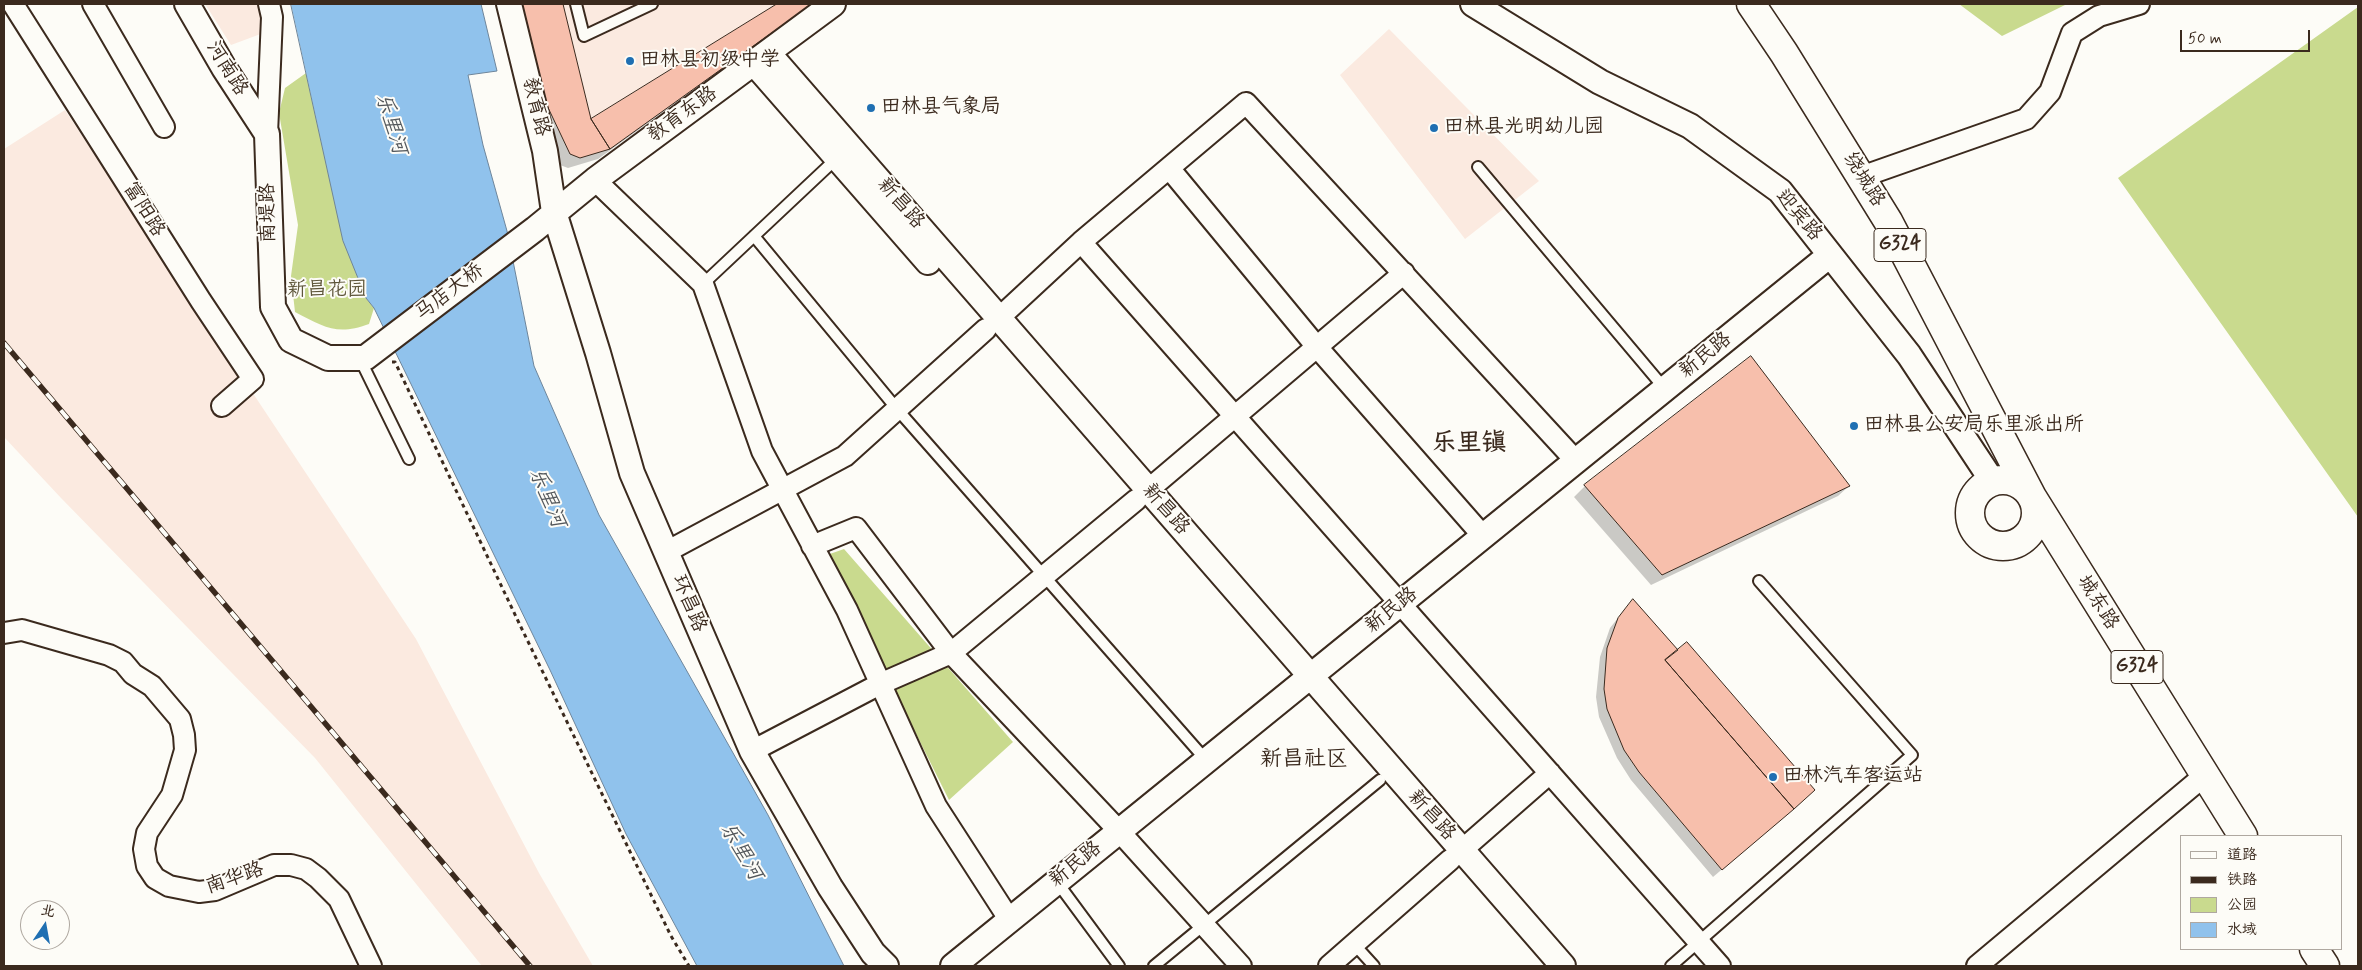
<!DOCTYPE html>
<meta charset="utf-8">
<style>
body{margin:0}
#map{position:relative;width:2362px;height:970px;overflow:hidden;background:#fdfcf7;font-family:Mynerve,"LXGW WenKai TC",sans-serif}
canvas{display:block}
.frame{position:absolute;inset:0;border:5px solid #3b2a1e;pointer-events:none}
.legend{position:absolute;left:2180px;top:835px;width:162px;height:115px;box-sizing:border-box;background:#fdfcf7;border:1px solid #afa8a0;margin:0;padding:6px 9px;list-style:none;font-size:15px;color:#3b2a1e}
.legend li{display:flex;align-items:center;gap:10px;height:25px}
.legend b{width:25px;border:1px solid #afa8a0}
.north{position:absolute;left:20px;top:900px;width:50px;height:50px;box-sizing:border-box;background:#fdfcf7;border:1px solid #afa8a0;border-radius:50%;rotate:12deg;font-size:14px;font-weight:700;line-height:20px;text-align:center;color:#3b2a1e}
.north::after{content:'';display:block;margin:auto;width:18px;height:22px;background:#1f6fb2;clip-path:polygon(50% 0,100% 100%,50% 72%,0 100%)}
.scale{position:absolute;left:2180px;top:30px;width:130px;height:22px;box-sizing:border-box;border:2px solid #3b2a1e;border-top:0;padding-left:6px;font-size:15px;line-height:18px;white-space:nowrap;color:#3b2a1e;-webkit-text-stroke:4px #fdfcf7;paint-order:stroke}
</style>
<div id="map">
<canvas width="2362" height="970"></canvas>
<div class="frame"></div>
<ul class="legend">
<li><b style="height:6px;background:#fdfcf7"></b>道路</li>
<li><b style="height:6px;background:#3b2a1e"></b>铁路</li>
<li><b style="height:14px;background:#c9da8e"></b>公园</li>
<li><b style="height:14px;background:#90c2ec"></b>水域</li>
</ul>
<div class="north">北</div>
<div class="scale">50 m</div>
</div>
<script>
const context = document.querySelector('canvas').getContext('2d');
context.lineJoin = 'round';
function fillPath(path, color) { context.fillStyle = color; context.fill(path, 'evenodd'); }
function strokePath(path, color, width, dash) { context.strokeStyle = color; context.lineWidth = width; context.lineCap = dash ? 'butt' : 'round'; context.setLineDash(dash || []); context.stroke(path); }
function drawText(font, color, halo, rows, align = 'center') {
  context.font = font + ' Mynerve,"LXGW WenKai TC",sans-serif'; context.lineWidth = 4; context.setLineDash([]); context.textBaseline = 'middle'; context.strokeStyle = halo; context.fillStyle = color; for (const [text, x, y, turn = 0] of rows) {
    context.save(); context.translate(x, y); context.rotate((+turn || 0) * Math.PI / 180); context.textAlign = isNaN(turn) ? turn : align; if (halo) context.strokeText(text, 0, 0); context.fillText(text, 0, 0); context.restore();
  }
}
fillPath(new Path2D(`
 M 205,4 L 259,4 L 266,32 L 231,45 Z
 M 563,4 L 777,4 L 591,119 Z
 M 1389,29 L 1539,181 L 1465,239 L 1340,75 Z
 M 65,110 L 416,639 L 539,873 L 593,966 L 482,966 L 315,758 L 61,498 L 4,437 L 4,149 Z`), '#fbeae0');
fillPath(new Path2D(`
 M 1959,4 L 2067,4 L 2002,36 Z
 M 2358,7 L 2358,517 L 2118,178 Z
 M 306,73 L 330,178 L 366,298 L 374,308 L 369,324 C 337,336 324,327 295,312 L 291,276 L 298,225 L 279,113 L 285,88 Z
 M 844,549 L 1013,742 L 949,800 L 827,555 Z`), '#c9da8e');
const water = new Path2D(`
 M 291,4 L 481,4 L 497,71 L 468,75 L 483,145 L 507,231 L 534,366 L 599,515 L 768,815 L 844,966 L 697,966 L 626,834 L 550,670 L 374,308 L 366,298 L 343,241 Z`);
fillPath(water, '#90c2ec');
strokePath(water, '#6e859a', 1);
fillPath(new Path2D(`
 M 506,4 L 561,4 L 590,121 L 780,4 L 814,4 L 598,159 L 568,168 L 560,165 L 532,108 Z
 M 1585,486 L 1849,486 L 1838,496 L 1651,585 L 1574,497 Z
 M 1625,609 L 1785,816 L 1713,877 L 1631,780 L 1617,758 L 1599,717 L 1596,697 L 1600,657 L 1610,628 Z`), '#0003');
const building = new Path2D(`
 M 519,4 L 563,4 L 591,119 L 610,149 L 580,158 L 570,154 L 543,97 Z
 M 777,4 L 812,4 L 610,149 L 591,119 Z
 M 1751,356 L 1850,486 L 1662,575 L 1584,485 Z
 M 1633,599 L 1678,650 L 1665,660 L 1794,809 L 1722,870 L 1639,772 L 1624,750 L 1607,709 L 1604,689 L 1607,648 L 1618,618 Z
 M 1687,642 L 1815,790 L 1794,809 L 1665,660 Z`);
fillPath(building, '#f7bfac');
strokePath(building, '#3b2a1e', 1);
const service = new Path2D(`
 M 576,4 L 584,36 L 652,4
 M 1478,167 L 1665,389
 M 754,236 L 897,409 L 1206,760
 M 703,284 L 837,158
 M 360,359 L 409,459
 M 1057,882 L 1119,966
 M 1354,944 L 1374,966
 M 1154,966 L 1380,780
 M 1671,966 L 1912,755 L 1759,581`);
const minor = new Path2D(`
 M 13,4 L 201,301 L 253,379 L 222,406
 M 93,4 L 164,127
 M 267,134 L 272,17 L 269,4
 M 1169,168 L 1317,347 L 1483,536
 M 1861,177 L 2026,119 L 2050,92 L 2072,33 L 2099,16 L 2139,4
 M 595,180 L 703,284 L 762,451 L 847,610 L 936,806 L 1009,919
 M 1081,242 L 1720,966
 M 999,318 L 1081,242 L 1246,103 L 1576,461
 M 1148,490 L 1404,273
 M 812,546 L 856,528 L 951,653 L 1119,831 L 1241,966
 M 666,552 L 845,456 L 986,329
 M 4,633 L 22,630 L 109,655 L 123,662 L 133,674 L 152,686 L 180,719 L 184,735 L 185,750 L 172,795 L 147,833 L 144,849 L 147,866 L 155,878 L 169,886 L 199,892 L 215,890 L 274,865 L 291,865 L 306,869 L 318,878 L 339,899 L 371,966
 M 752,751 L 880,684 L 951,653 L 1136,500
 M 1462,850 L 1550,773
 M 1329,966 L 1450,860
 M 1977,966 L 2204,776`);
const tertiary = new Path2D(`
 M 187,4 L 224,68 L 267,134 L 273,307 L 291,340 L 328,358 L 365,358 L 535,229 L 595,180 L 833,4
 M 509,4 L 545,151 L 554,212 L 598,353 L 632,473 L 752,751 L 830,887 L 873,953 L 886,966
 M 1473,4 L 1600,82 L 1690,126 L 1780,191 L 1909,355 L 1993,482
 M 768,53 L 1563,966
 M 754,63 L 928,262
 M 953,966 L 1830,255`);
const trunk = new Path2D(`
 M 1751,4 L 1784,53 L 1888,221 L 2032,497 L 2243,836
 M1970 513a33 33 0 1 1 66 0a33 33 0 1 1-66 0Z
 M 2314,949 L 2325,966`);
strokePath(service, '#3b2a1e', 14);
strokePath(minor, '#3b2a1e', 24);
strokePath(tertiary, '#3b2a1e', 28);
strokePath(trunk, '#3b2a1e', 31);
strokePath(new Path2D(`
 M 392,362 L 395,362 L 519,623 L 671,936 L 689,966`), '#3b2a1e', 3, [4, 4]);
strokePath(service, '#fdfcf7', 10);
strokePath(minor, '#fdfcf7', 20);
strokePath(tertiary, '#fdfcf7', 24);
strokePath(trunk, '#fdfcf7', 28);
const rail = new Path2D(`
 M 4,343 L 530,966`);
strokePath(rail, '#3b2a1e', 5.5);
strokePath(rail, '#fdfcf7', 4, [11]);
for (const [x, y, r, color] of [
 [630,61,5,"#1f6fb2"],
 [871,108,5,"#1f6fb2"],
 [1434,128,5,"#1f6fb2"],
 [1854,426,5,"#1f6fb2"],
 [1773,777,5,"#1f6fb2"]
]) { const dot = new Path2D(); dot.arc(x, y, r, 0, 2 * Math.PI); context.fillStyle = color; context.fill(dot); strokePath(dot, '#fdfcf7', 2); }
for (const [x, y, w] of [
 [1900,245,52],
 [2137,667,52]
]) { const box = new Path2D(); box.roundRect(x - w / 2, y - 16.5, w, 33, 4); context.fillStyle = '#fdfcf7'; context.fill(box); strokePath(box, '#3b2a1e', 1); }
drawText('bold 19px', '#3b2a1e', null, [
 ["G324",1900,245],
 ["G324",2137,667]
]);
drawText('20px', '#3b2a1e', '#fdfcf7', [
 ["田林县初级中学",640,61],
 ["田林县气象局",881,108],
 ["田林县光明幼儿园",1444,128],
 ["田林县公安局乐里派出所",1864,426],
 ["田林汽车客运站",1783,777]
], 'left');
drawText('20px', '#3b2a1e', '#fdfcf7', [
 ["河南路",226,69,58],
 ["教育路",535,107,76],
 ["教育东路",683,115,-36],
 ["绕城路",1863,180,58],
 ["新昌路",900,204,49],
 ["富阳路",143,210,58],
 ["南堤路",269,213,-91],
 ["迎宾路",1798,216,50],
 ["马店大桥",450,293,-37],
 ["新民路",1706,356,-39],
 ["新昌路",1165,510,49],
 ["城东路",2097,603,58],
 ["环昌路",688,604,67],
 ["新民路",1392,611,-39],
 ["新昌路",1431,816,48],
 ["新民路",1076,865,-39],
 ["南华路",235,879,-19]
]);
drawText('20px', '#5e563a', '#fdfcf7', [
 ["新昌花园",327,291]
]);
drawText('italic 21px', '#54585c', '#fdfcf7', [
 ["乐里河",390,124,73],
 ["乐里河",546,498,67],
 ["乐里河",740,852,60]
]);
drawText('22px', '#3b2a1e', '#fdfcf7', [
 ["新昌社区",1304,760]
]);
drawText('bold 25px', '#3b2a1e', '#fdfcf7', [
 ["乐里镇",1469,445]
]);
</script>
